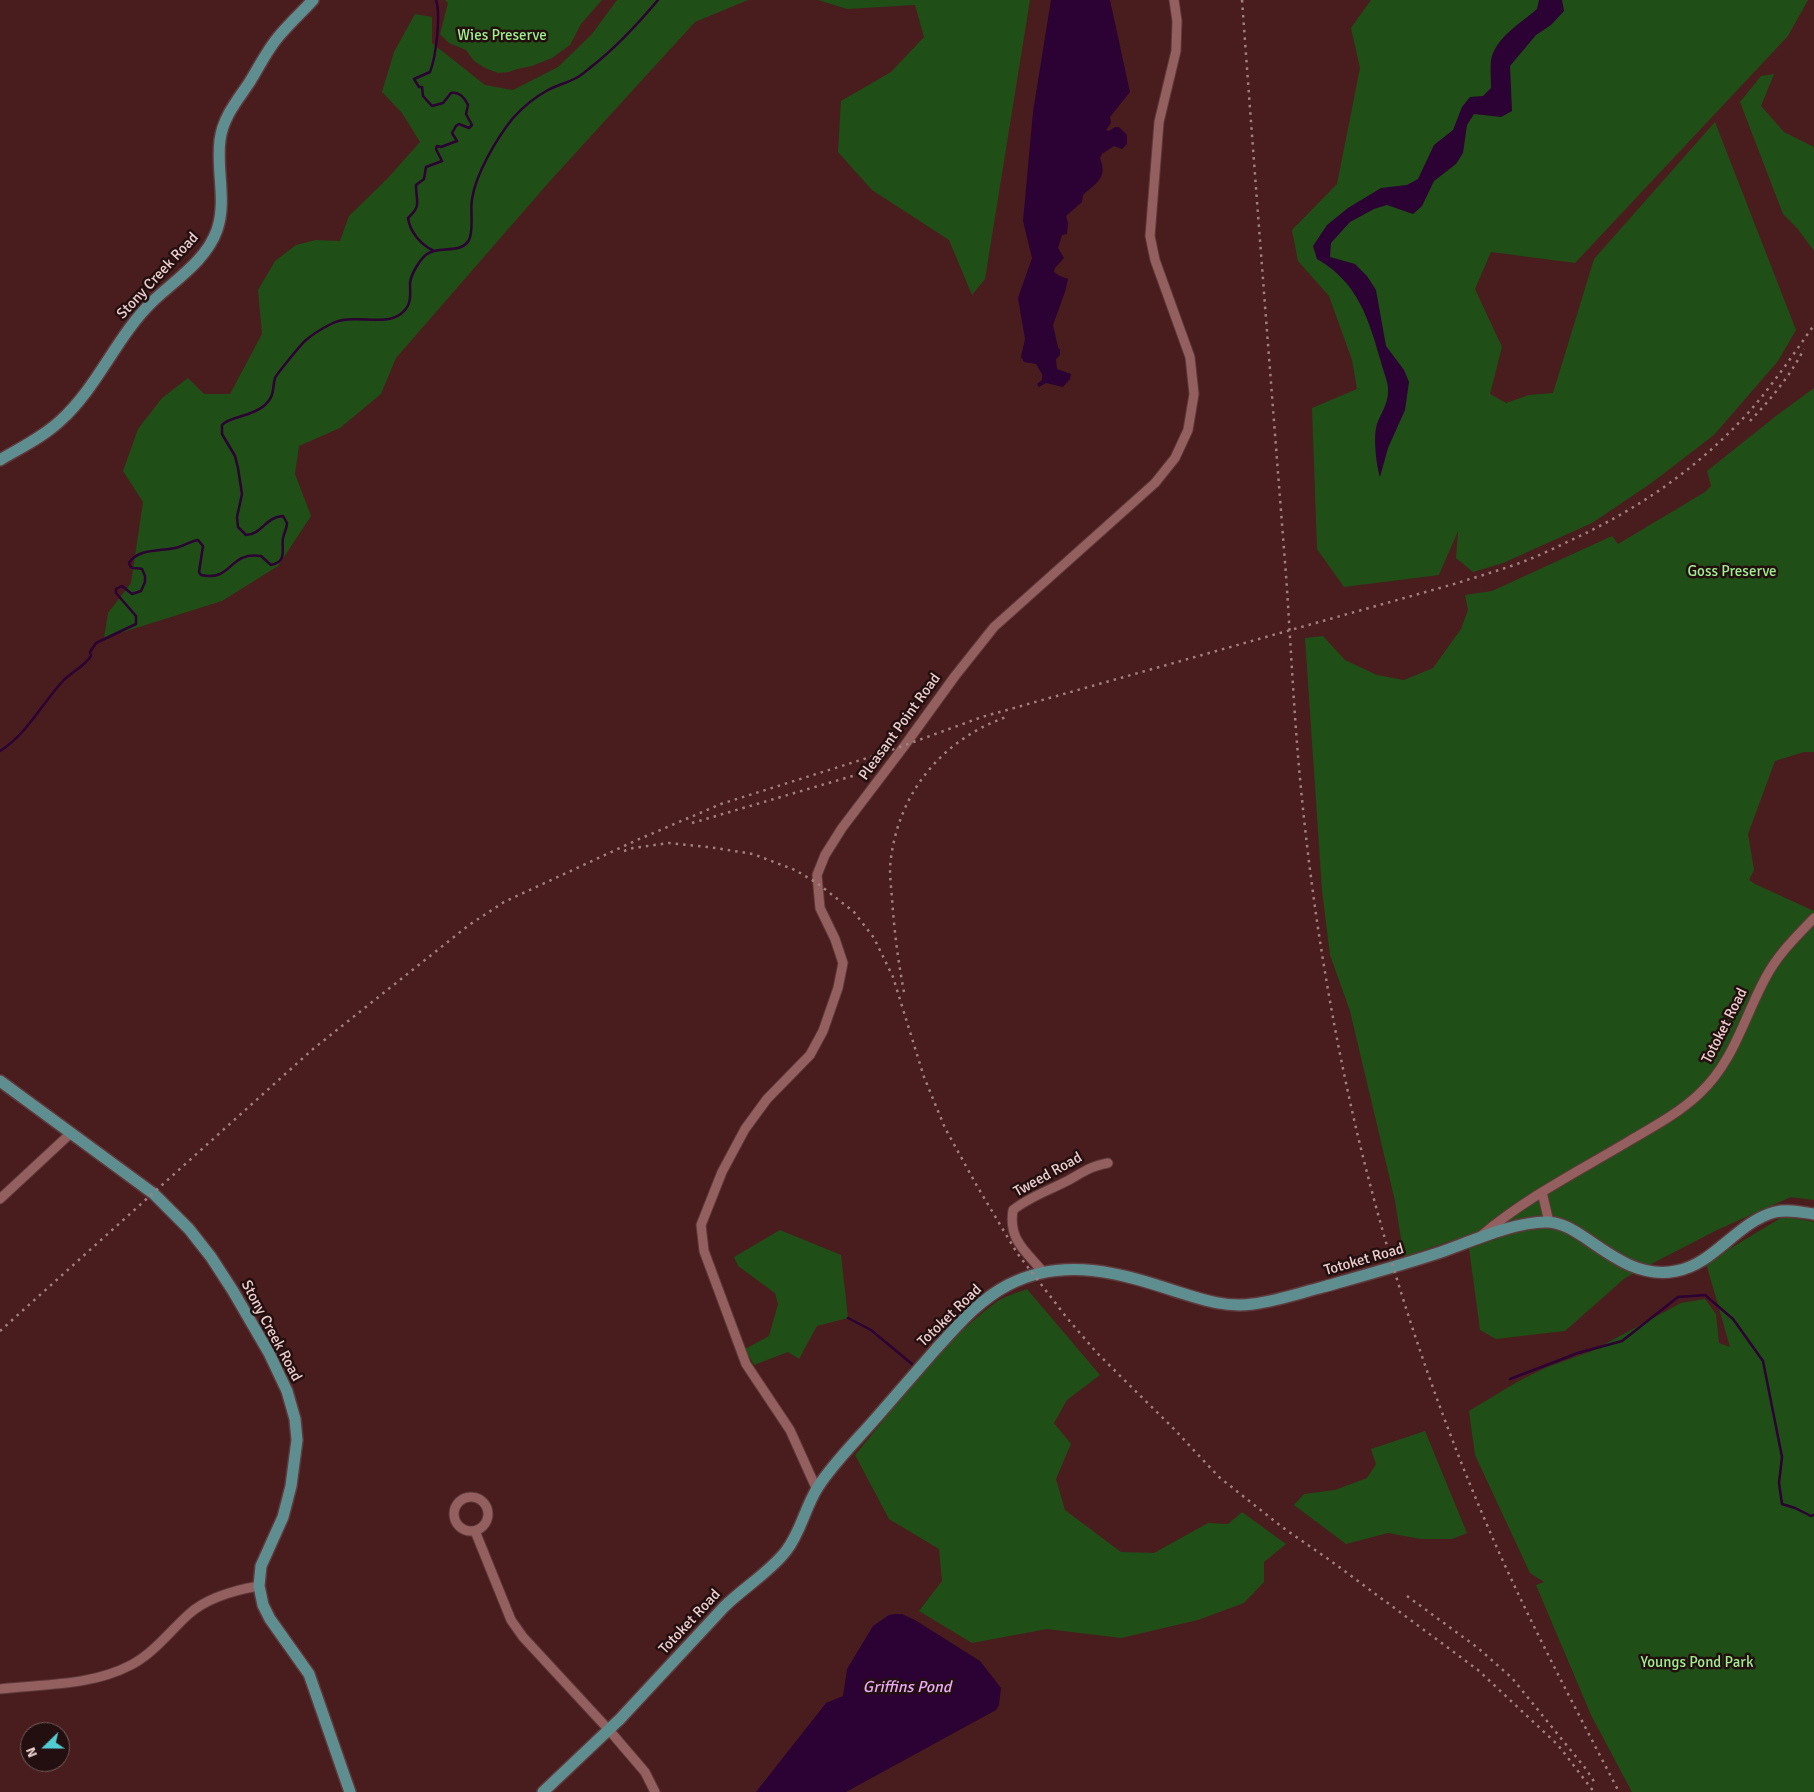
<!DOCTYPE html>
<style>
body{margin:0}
#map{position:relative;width:1814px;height:1792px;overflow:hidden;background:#491d1e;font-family:Signika,sans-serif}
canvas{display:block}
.north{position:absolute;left:20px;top:1722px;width:50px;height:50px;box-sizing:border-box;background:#230f0f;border:1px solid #735c5b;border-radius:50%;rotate:248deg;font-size:14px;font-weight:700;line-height:20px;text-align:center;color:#eccfce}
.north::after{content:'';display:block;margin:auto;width:18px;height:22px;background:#51ccd3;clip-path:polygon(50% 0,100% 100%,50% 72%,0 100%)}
</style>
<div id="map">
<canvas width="1814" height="1792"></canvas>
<div class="north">N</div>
</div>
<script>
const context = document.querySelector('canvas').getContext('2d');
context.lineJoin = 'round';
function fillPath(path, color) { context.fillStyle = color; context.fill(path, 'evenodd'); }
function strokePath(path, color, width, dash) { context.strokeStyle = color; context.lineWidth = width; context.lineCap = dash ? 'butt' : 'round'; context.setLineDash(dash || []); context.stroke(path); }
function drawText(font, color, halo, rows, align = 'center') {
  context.font = font + ' Signika,sans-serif'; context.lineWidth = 5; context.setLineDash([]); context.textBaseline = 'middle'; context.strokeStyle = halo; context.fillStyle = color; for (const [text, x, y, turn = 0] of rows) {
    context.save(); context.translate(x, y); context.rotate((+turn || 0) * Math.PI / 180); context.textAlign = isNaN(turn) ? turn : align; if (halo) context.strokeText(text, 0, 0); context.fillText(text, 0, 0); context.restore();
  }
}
fillPath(new Path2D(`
 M 445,0 L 602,0 L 581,24 L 570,45 L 552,58 L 532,66 L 517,69 L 509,72 L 498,73 L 485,68 L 474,61 L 466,50 L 449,43 L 440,34 L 448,3 Z
 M 617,0 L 748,0 L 695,22 L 550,181 L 396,358 L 381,394 L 340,428 L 299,446 L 295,474 L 311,516 L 278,566 L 222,601 L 104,638 L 108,613 L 131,583 L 143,502 L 123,471 L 138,429 L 162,398 L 188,378 L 204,394 L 230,394 L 262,334 L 258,290 L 275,261 L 296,245 L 316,240 L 340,241 L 349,216 L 387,179 L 420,142 L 402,113 L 382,92 L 394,52 L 415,14 L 432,17 L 432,43 L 485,85 L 513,90 L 558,67 L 592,34 Z
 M 818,0 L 1030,0 L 985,279 L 972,295 L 949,240 L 872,190 L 838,152 L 841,101 L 891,72 L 924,37 L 915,5 L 847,9 Z
 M 1371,0 L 1808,0 L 1788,36 L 1575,263 L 1491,252 L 1475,289 L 1502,347 L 1490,394 L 1506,403 L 1529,395 L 1553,393 L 1594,259 L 1715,122 L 1796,330 L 1778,361 L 1714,435 L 1650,484 L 1592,523 L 1503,563 L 1473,572 L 1456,558 L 1458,531 L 1439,575 L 1344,587 L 1317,549 L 1312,408 L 1357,389 L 1352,360 L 1329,296 L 1298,261 L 1292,230 L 1337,184 L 1360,68 L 1351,28 Z
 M 1774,74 L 1761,106 L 1784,132 L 1814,147 L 1814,251 L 1797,228 L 1783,214 L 1740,102 L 1761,76 Z
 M 1814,388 L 1814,752 L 1804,752 L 1775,761 L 1748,834 L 1754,870 L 1749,880 L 1755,884 L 1814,911 L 1814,1200 L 1791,1197 L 1717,1230 L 1655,1262 L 1625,1278 L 1565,1331 L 1496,1339 L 1480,1330 L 1469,1248 L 1450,1241 L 1404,1257 L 1395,1201 L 1350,1011 L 1330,955 L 1322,890 L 1305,638 L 1323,636 L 1345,660 L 1377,675 L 1404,680 L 1433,668 L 1461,629 L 1468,610 L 1465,595 L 1492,591 L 1612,536 L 1618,544 L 1705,492 L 1711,486 L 1707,471 L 1776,416 Z
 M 1784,1216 L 1814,1222 L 1814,1792 L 1632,1792 L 1591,1715 L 1536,1585 L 1544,1582 L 1530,1573 L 1475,1455 L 1469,1411 L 1517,1382 L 1545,1368 L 1592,1351 L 1681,1303 L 1705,1299 L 1716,1314 L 1719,1343 L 1730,1347 L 1706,1263 Z
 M 780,1230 L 841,1255 L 848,1318 L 817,1326 L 799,1359 L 788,1352 L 754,1365 L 745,1349 L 769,1336 L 778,1304 L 775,1293 L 738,1266 L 734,1257 Z
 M 1027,1289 L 1100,1375 L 1067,1400 L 1054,1423 L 1071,1444 L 1056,1479 L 1065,1510 L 1121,1552 L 1154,1553 L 1208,1523 L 1228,1524 L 1242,1512 L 1286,1544 L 1264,1562 L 1264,1582 L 1244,1603 L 1198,1620 L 1121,1638 L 1047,1629 L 972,1643 L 919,1611 L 942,1581 L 939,1549 L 889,1519 L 855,1455 C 897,1405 943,1341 995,1303 C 1004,1296 1017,1293 1027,1289 Z
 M 1425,1431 L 1467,1533 L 1452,1539 L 1421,1539 L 1388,1533 L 1346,1544 L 1294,1505 L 1304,1494 L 1335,1490 L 1367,1478 L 1376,1464 L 1371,1449 Z`), '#204e17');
fillPath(new Path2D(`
 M 1051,0 L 1110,0 L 1130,92 L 1110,117 L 1111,123 L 1106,130 L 1109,131 L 1115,127 L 1119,127 L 1127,135 L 1127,144 L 1122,149 L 1114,146 L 1102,154 L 1100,158 C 1108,178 1096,183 1083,195 L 1082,202 L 1066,216 L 1068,223 L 1067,234 L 1062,235 L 1058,248 L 1064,258 L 1055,268 L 1054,272 L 1060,276 L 1068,279 L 1065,292 L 1053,325 L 1058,347 L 1060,350 L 1060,355 L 1056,359 L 1057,369 L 1071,374 L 1070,379 L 1063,387 L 1046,383 L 1039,387 L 1037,384 L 1042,380 L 1042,374 L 1036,364 L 1024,362 L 1021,357 L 1025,339 L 1018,298 L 1032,258 L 1023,221 L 1033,112 Z
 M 1539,0 L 1562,0 L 1564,11 L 1551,25 L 1536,35 L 1510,66 L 1512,111 L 1501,117 L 1474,114 L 1467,125 L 1463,153 L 1456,164 L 1434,181 L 1422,206 L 1413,214 L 1387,205 L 1374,209 L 1350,222 L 1331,243 L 1330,257 L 1355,264 L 1367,276 L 1376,290 L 1386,346 L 1404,370 L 1409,382 L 1405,410 L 1388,448 L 1380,477 C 1376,464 1373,436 1377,424 C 1381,413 1388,404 1388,392 C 1389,383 1383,371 1381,362 C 1369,320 1358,282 1317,259 L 1313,246 L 1327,225 L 1348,208 L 1381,188 L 1407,185 L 1418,179 L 1434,145 L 1453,130 L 1462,107 L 1470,97 L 1483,96 L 1491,88 C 1491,79 1490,69 1491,60 C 1496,37 1521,23 1537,9 Z
 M 895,1614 L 902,1614 L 915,1620 L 980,1661 L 1001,1688 L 999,1705 L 996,1710 L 846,1792 L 756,1792 L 826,1703 L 843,1696 L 847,1669 L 873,1626 L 889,1615 Z`), '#2c0134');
strokePath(new Path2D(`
 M 434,251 C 421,245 410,232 408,218 C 422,205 416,203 416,185 L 424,179 L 426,167 L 442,161 L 436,149 L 437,146 L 441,147 L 457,141 L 452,133 L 456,126 L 459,124 L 469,128 L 472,125 L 466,114 L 468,105 C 465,98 459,91 451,93 L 443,103 L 432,106 L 423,96 L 422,87 L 419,87 L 414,79 L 430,72 C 436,57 441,15 436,0
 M 0,751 C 27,734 41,705 62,682 C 71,672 83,668 91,656 L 90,652 L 96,643 L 136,624 L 136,616 L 116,593 L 116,589 L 122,586 L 132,594 L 141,591 L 145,582 L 145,576 L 142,569 C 136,567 131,571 129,563 C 139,547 164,552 179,547 C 186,545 191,541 198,540 L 203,546 L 199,572 L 201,575 C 233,582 228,551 261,556 L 271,565 C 288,562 281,549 283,538 C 284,533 287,528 287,523 L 283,516 C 265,517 263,534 246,535 L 238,527 L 237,517 L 242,494 L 238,468 L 235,456 L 222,434 L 222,425 C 230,416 252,417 265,405 C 275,396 272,389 275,378 C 276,375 302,343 306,340 C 313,334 323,328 331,324 C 353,312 388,329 404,311 C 412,303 410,293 410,283 C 411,274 420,259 427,254 C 439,245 460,255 469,240 C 474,230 470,210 472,199 C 476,173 497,138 513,118 C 523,107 535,97 548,90 C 557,85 567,83 576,78 C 582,75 586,71 591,67 C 617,47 637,25 658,0
 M 848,1318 L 871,1330 L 912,1364
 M 1510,1379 L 1578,1353 L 1622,1341 L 1678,1297 L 1705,1295 L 1733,1319 L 1763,1361 L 1782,1457 L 1779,1483 L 1782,1504 L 1795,1508 L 1811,1516 L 1814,1515`), '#2c0134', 2.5);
const minor = new Path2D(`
 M 1542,1192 L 1549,1222
 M 0,1199 L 71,1133
 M 1482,1235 C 1527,1197 1579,1171 1629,1141 C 1653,1127 1679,1113 1699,1094 C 1734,1062 1744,1017 1766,977 C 1778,954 1797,936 1814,918
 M 1043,1272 C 1026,1251 1008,1240 1013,1210 C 1029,1197 1050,1190 1069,1180 C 1085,1171 1089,1167 1108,1163
 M 817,1490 L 790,1430 L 746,1364 L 704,1251 L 701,1225 L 722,1172 L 745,1129 L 767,1099 L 810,1055 L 823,1031 L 838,988 L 843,963 L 835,939 L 820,908 L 817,875 L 825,855 L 842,828 L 905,745 L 955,676 L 994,627 L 1155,483 L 1175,458 L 1188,430 L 1194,394 L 1190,357 L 1155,260 L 1150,236 L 1159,122 L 1176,51 L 1177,21 L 1174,0
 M454 1514a17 17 0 1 1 34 0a17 17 0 1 1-34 0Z
 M 475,1531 L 511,1620 L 523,1637 L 609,1730 L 645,1772 L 655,1792
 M 0,1689 C 44,1684 91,1686 131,1665 C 154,1653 170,1631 189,1614 C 208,1597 235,1590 259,1586`);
const major = new Path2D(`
 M 0,460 C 20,448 43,437 60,421 C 98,387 116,337 152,302 C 175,280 206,261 217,230 C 227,201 216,169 220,140 C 223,117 237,101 249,83 C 259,67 267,50 279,36 C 290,23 302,12 313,0
 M 0,1081 L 154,1194 L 189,1229 L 211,1257 L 233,1291 L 269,1353 L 287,1391 L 295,1419 L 297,1440 L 291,1486 L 283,1517 L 261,1566 L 259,1586 L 263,1605 L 270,1619 L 309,1674 L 350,1792
 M 543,1792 L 620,1719 L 724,1607 C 743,1588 770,1572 786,1551 C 801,1532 805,1507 818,1487 C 834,1462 857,1440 876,1418 C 896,1395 916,1372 936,1349 C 958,1325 979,1300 1008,1285 C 1064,1256 1121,1273 1178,1292 C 1203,1300 1227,1308 1253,1304 C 1277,1301 1300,1293 1323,1287 C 1362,1276 1402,1265 1441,1252 C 1472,1241 1514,1222 1546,1222 C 1562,1222 1575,1231 1587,1239 C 1614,1258 1642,1278 1676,1271 C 1715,1264 1737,1222 1775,1212 C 1788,1209 1801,1212 1814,1214`);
strokePath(minor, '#5f393b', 11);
strokePath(major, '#5f393b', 14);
strokePath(minor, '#93605f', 9);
strokePath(major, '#5f8e91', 11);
strokePath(new Path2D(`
 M 1242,0 C 1256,192 1271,383 1286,575 C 1291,646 1294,718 1301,789 C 1312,903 1330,1016 1356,1128 C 1391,1276 1440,1421 1502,1559 C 1538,1638 1579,1715 1619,1792
 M 1750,421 C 1771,399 1790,376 1804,349
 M 692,823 L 873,770
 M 624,851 L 633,848 L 669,843 L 709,847 L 753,854 L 795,870 L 817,883 L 854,912 L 874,938 L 893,977 L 924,1077 L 945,1128 L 977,1186 L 1017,1253 L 1067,1318 L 1097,1353 L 1173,1428 L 1219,1477 L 1282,1527 L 1331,1561 L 1478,1670 L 1558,1745 L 1594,1792
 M 904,992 C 898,961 894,929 892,898 C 891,888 890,877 890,867 C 896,795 941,739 1009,716
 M 0,1331 L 313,1049 L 469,925 L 504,902 L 637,840 L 721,804 L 886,752 L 982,717 L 1454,584 C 1479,576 1505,569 1530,559 C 1542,554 1555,548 1567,542 C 1637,510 1696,470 1748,413 C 1772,386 1793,355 1814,325
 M 1407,1596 L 1478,1648 L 1512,1678 L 1586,1769 L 1595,1783`), '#a3807f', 2.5, [2.5, 5]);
drawText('15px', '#9df08d', '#230f0f', [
 ["Wies Preserve",502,36],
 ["Goss Preserve",1732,572],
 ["Youngs Pond Park",1697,1663]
]);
drawText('15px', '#eccfce', '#230f0f', [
 ["Stony Creek Road",158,276,-47],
 ["Pleasant Point Road",900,727,-54],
 ["Totoket Road",1725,1026,-63],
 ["Tweed Road",1048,1175,-29],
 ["Totoket Road",1364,1260,-16],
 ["Totoket Road",950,1316,-44],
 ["Stony Creek Road",271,1331,62],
 ["Totoket Road",690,1622,-47]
]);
drawText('italic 16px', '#e9abf6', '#230f0f', [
 ["Griffins Pond",907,1688]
]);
</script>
